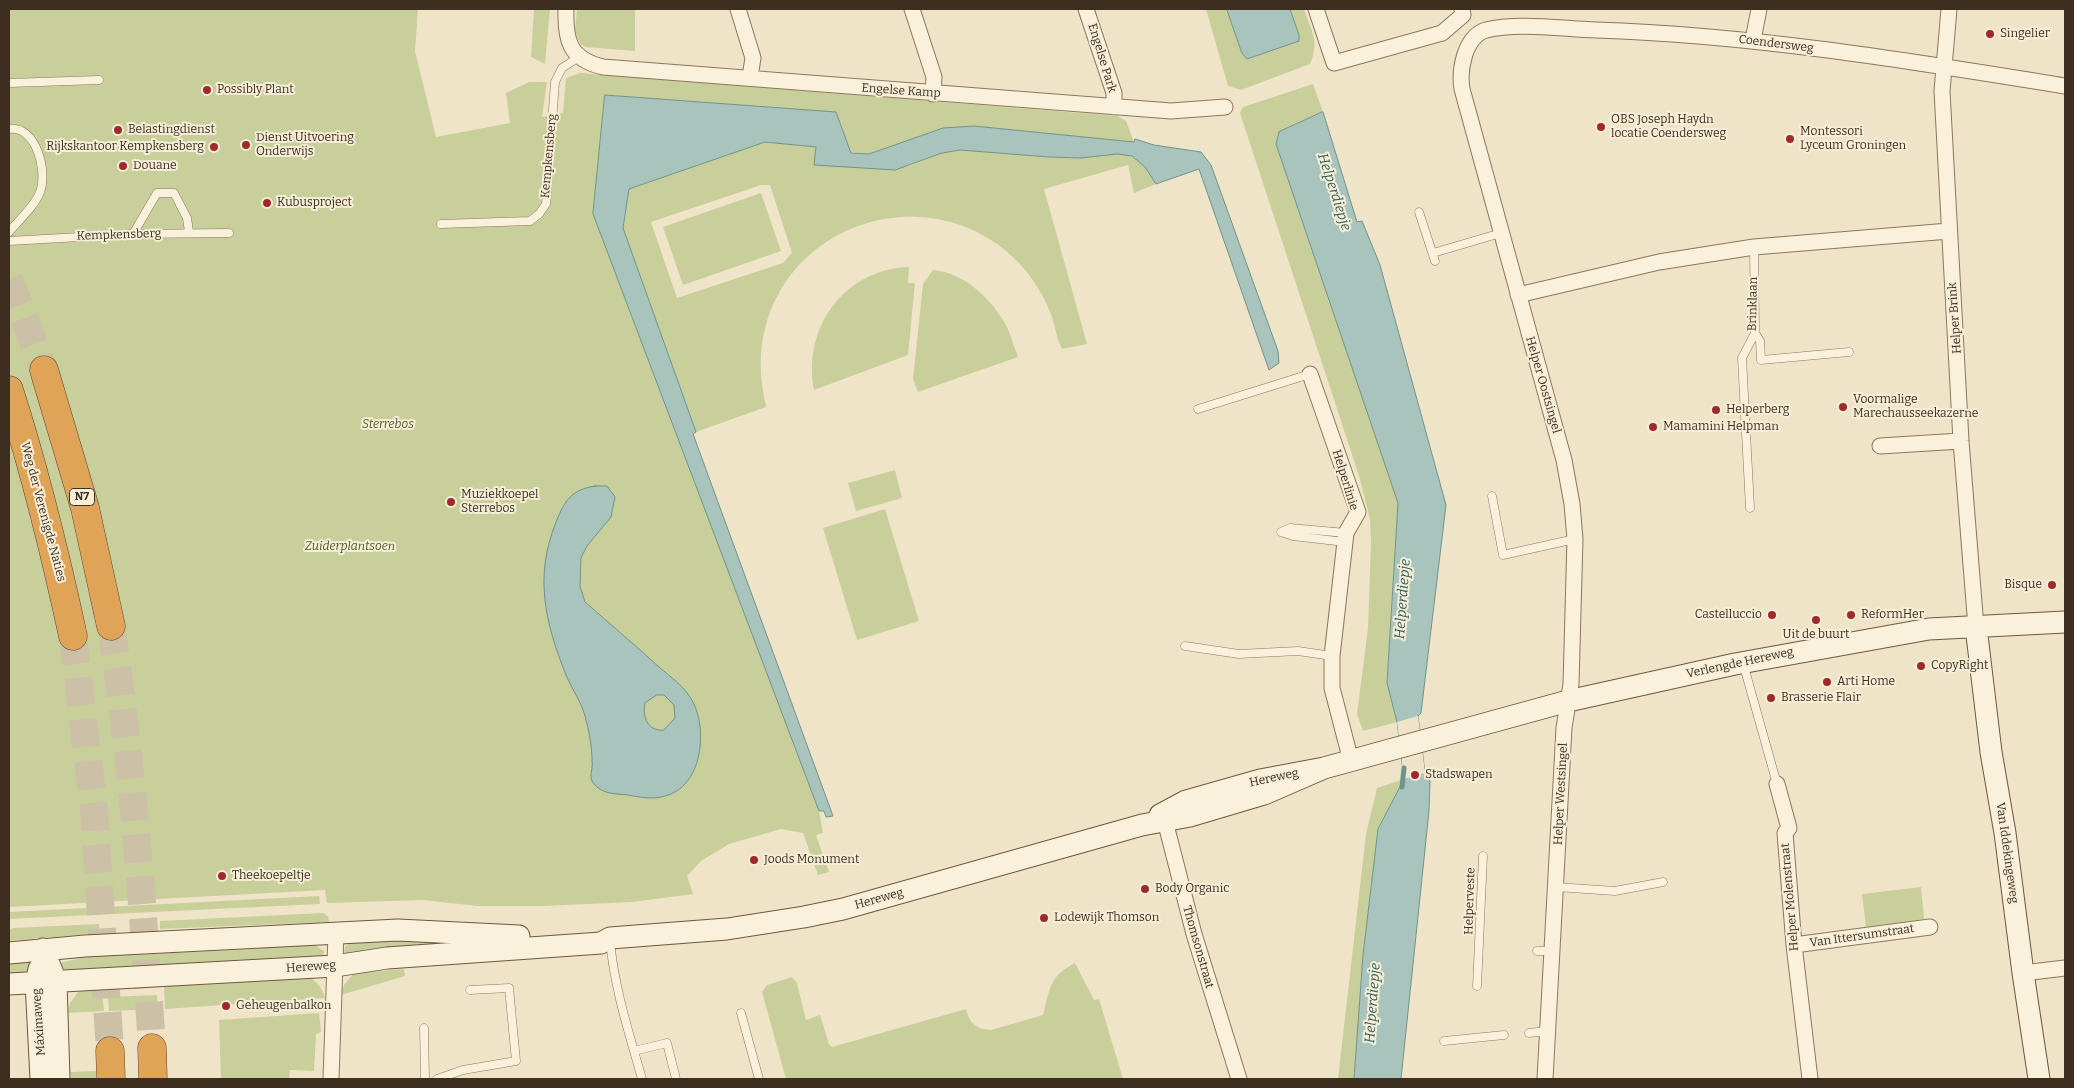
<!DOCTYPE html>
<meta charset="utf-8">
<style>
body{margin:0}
#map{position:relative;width:2074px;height:1088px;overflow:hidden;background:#f0e4c8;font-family:Bitter,serif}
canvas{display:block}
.frame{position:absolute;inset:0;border:10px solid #3d2e20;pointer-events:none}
</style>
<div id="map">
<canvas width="2074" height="1088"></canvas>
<div class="frame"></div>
</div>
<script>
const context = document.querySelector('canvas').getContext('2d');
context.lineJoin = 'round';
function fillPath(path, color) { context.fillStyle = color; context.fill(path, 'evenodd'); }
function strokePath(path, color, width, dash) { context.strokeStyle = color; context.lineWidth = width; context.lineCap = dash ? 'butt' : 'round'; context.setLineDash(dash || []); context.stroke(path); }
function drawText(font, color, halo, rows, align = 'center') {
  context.font = font + ' Bitter,serif'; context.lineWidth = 4; context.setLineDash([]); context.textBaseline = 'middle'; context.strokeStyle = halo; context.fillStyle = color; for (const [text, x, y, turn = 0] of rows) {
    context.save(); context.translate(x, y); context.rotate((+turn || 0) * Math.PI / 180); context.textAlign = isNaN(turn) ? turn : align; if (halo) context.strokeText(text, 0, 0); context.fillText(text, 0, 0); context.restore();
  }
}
fillPath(new Path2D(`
 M 9,9 L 418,9 L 415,51 L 436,137 L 510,123 L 506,93 L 529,82 L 547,82 L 542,117 L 563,113 L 566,78 L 580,73 L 1118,116 L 1126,121 L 1134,142 L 974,126 L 943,128 L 869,154 L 851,152 L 836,112 L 605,95 L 593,214 L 819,811 L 823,833 L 816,835 L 829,872 L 818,875 L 803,833 L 781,829 L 729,844 L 701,861 L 687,876 L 693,894 L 632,902 L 543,906 L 478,906 L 423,900 L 327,903 L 325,890 L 9,907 Z
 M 534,9 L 550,9 L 545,64 L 531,57 Z
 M 577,9 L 635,9 L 635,51 L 586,47 L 580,44 L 575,31 Z
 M 1206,9 L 1227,9 L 1242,53 L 1247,59 L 1298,41 L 1299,35 L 1290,9 L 1304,9 C 1311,30 1320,42 1310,64 L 1241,90 L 1228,86 Z
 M 1313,84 L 1323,112 L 1279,132 L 1276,144 L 1398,503 L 1387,682 L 1397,722 L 1363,731 L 1357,714 L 1368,628 L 1371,542 L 1370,519 L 1359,476 L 1240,113 L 1243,107 Z
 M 765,142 L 816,147 L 814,164 L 909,166 L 942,153 L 960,150 L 1049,157 L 1081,158 L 1117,154 L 1132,156 L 1145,166 L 1156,184 L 1134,193 L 1128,165 L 1044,189 L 1087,344 L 1062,349 C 1057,340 1056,330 1053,320 C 1046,299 1034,279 1018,262 C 939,180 797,214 766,325 C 758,352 760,379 766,407 L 696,432 L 623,228 L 629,189 ZM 761,185 L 770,185 L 792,253 L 783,263 L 677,298 L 651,222 Z
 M 761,193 L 781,251 L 683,285 L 663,227 Z
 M 909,267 L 908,283 L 915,283 L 908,355 L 814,390 C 802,327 845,269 909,267 Z
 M 933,270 C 964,272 993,300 1007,327 C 1011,336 1014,347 1018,357 L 918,392 L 913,379 L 923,284 Z
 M 895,470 L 902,498 L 856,511 L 848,483 Z
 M 885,509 L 919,621 L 857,640 L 823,528 Z
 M 1404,779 L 1378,829 L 1363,955 L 1354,1079 L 1338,1079 L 1366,834 L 1377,788 Z
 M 1921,887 L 1924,919 L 1866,927 L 1862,894 Z
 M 319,896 L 320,904 L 9,919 L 9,912 Z
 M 323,913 L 328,916 L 329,922 L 160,929 L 160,921 Z
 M 99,924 L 100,933 L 9,941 L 9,930 L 13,928 Z
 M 360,937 L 493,940 L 348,960 L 344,953 L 345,946 Z
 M 309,941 L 324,951 L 323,961 L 62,977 L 60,963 L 85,957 L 256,949 Z
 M 9,957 L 28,958 L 31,963 L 32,973 L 9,980 Z
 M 1075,963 L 1094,1000 L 1099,999 L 1123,1079 L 786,1079 L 762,992 L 767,985 L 792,977 L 797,983 L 806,1020 L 820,1015 L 829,1044 L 832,1047 L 966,1009 C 970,1024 976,1029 991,1030 L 1043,1015 C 1050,989 1049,976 1075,963 Z
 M 404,969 L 405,976 L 341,995 L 344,985 L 354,973 Z
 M 296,972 C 312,978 320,981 325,998 L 165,1009 L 164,987 L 198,978 Z
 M 79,991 L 102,991 L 104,1011 L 67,1013 L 70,1003 Z
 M 157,995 L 158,1009 L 109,1011 L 108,997 Z
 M 319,1013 L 321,1032 L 316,1034 L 314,1071 L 290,1070 L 289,1079 L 221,1079 L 219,1020 Z
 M 96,1071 L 96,1079 L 71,1079 L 70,1072 Z`), '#c9cf9b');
const water = new Path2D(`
 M 1227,9 L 1290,9 L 1299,35 L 1299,41 L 1247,59 L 1242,53 Z
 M 605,95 L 836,112 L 851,153 L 869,154 L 943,128 L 974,126 L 1134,142 L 1135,139 L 1154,145 L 1201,152 L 1211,165 L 1278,351 L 1279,363 L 1269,370 L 1199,169 L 1156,184 L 1145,167 L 1132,156 L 1117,154 L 1081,158 L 1049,157 L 960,150 L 942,153 L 895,170 L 814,165 L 816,147 L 765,142 L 629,189 L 623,228 L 696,432 L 693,434 L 833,816 L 826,817 L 824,811 L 819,811 L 593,214 Z
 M 1323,112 L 1357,222 L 1362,221 L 1380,265 L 1446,505 L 1421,713 L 1418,716 L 1425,773 L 1430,781 L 1429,811 L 1401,1079 L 1354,1079 L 1363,955 L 1378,829 L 1404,779 L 1397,722 L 1387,683 L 1398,503 L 1276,144 L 1279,132 Z
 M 595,486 L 607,486 L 615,497 L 611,517 L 587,546 L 581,558 L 580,586 L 585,602 C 610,624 635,645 659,667 C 671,677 686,688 693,702 C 708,731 702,787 665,796 C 653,800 639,797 628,795 C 616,794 604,794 596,786 C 593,784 591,780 591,776 C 591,771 593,766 592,761 C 592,746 589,731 585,716 C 581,701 572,690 566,675 C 545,622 534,577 556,522 C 565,500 571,490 595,486 ZM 657,695 L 664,695 L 674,705 L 675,718 L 664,730 C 648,732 642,717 645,703 Z`);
fillPath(water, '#a9c4bc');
strokePath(water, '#6f938a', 1);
fillPath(new Path2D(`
 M 1418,716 L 1425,773 L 1404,779 L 1397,722 Z`), '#f0e4c8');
strokePath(new Path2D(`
 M 1402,787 L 1404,768`), '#6f938a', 5);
strokePath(new Path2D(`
 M 9,279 L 44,370
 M 111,626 C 133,766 143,907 152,1048
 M 73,636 L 94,810 L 110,1051`), '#ccc0a6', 28, [28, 14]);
const lane = new Path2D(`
 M 9,83 L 99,80
 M 9,129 C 36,125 48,171 40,192 C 35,206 19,220 9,232
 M 1419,212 L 1435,261
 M 441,224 L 530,221 L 539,214 L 546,204 L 555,82 L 562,68 L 579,57
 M 133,234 L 157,193 L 174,193 L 187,218 L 189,232
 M 9,241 L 133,234 L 229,233
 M 1433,253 L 1501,233
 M 1755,333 L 1760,341 L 1761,360 L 1849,352
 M 1198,409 L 1310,374
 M 1492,496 L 1503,555 L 1575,539
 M 1750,508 L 1742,358 L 1755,333 L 1754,247
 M 1281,532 L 1290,528 L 1346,533
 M 1281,532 L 1293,536 L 1345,542
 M 1185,646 L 1239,654 L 1298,651 L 1332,656
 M 1743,663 L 1777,784
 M 1556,887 L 1615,891 L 1663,882
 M 610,940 C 614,987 629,1033 642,1079
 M 1537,951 L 1551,951
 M 1477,986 L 1483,856
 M 741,1013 L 759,1079
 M 424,1028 L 425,1079
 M 1529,1033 L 1548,1031
 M 1444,1041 L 1504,1035
 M 634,1051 L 667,1043 L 676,1079
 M 437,1079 L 463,1070 L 516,1061 L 509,988 L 470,990`);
const street = new Path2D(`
 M 566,9 C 565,40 569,59 603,67 L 1171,111 L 1225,107
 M 738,9 L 753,58 L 750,77
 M 912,9 L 934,77 L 933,94
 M 1086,9 L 1114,93 L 1114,107
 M 1316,9 L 1334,63 L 1442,33 L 1463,15 L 1462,9
 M 1949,9 L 1942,91 L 1961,441 L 1976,627
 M 1753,40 L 1759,9
 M 1518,295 L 1659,262 L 1754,247 L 1949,231
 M 1310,374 L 1358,512 L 1346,533 L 1332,656 L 1332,688 L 1351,761
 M 1880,446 L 1961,441
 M 1777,784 L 1789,828 L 1785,833 L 1794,945 L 1810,1079
 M 1163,813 L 1194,934 L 1239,1079
 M 1794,945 L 1930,927
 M 2023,973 L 2065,968
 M 331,1079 L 336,933
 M 1545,1079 L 1564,728 L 1571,684 L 1575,539 L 1572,504 L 1564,460 L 1462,89 C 1459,71 1464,37 1486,30 C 1518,22 1563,29 1596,30 C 1753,35 1910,61 2065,86`);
const secondary = new Path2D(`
 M 1976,627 L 1991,752 L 2005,833 L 2023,973 L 2039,1079
 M 1160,815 L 1186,801 L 1260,780 L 1324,768 L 1568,701 L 1735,664 L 1929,629 L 2065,622
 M 43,949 L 56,981 L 59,1079
 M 9,953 L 85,946 L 398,930 L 519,936
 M 39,969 L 36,982 L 41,1079
 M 9,984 L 335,966 L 387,958 L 601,943 L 610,938 L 727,929 L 804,917 L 843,909 L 1142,825 L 1190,816 L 1264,794 L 1324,768`);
const highway = new Path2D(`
 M 44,370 L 85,508 L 111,626
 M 9,390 C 35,471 55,553 73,636
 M 152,1048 L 153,1079
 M 110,1051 L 111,1079`);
strokePath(lane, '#8d765c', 9);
strokePath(street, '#8d765c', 17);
strokePath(secondary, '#6f573f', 23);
strokePath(highway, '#5b4430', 29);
strokePath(lane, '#faf1dc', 8);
strokePath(street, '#faf1dc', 15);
strokePath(secondary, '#faf1dc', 21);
strokePath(highway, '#e0a458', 28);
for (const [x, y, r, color] of [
 [1990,34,5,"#9e2a2b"],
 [207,90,5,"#9e2a2b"],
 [1601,127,5,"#9e2a2b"],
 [118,130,5,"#9e2a2b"],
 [1790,139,5,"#9e2a2b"],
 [246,145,5,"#9e2a2b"],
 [214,147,5,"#9e2a2b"],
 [123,166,5,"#9e2a2b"],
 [267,203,5,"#9e2a2b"],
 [1843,407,5,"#9e2a2b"],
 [1716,410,5,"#9e2a2b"],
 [1653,427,5,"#9e2a2b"],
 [451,502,5,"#9e2a2b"],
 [2052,585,5,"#9e2a2b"],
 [1772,615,5,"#9e2a2b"],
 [1851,615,5,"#9e2a2b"],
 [1816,620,5,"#9e2a2b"],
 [1921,666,5,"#9e2a2b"],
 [1827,682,5,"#9e2a2b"],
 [1771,698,5,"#9e2a2b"],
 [1415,775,5,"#9e2a2b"],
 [754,860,5,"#9e2a2b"],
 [222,876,5,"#9e2a2b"],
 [1145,889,5,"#9e2a2b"],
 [1044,918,5,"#9e2a2b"],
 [226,1006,5,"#9e2a2b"]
]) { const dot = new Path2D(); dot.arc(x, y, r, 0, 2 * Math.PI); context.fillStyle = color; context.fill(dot); strokePath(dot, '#f7eed8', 2); }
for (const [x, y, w] of [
 [82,497,25]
]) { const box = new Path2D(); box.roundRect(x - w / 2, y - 8.5, w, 17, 4); context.fillStyle = '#f7eed8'; context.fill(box); strokePath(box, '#3d2e20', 1); }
drawText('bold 11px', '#3d2e20', null, [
 ["N7",82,497]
]);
drawText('12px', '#3d2e20', '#f7eed8', [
 ["Singelier",2000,34],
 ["Possibly Plant",217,90],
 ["OBS Joseph Haydn",1611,120],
 ["locatie Coendersweg",1611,134],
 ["Belastingdienst",128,130],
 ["Montessori",1800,132],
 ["Lyceum Groningen",1800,146],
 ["Dienst Uitvoering",256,138],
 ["Onderwijs",256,152],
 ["Rijkskantoor Kempkensberg",204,147,"right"],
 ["Douane",133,166],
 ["Kubusproject",277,203],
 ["Voormalige",1853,400],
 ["Marechausseekazerne",1853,414],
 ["Helperberg",1726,410],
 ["Mamamini Helpman",1663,427],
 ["Muziekkoepel",461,495],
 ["Sterrebos",461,509],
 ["Bisque",2042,585,"right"],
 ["Castelluccio",1762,615,"right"],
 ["ReformHer",1861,615],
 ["Uit de buurt",1816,635,"center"],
 ["CopyRight",1931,666],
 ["Arti Home",1837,682],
 ["Brasserie Flair",1781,698],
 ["Stadswapen",1425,775],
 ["Joods Monument",764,860],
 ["Theekoepeltje",232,876],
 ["Body Organic",1155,889],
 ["Lodewijk Thomson",1054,918],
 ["Geheugenbalkon",236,1006]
], 'left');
drawText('12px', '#3d2e20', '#f7eed8', [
 ["Coendersweg",1776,44,7],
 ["Engelse Park",1102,58,73],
 ["Engelse Kamp",901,91,4],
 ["Kempkensberg",549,156,-85],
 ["Kempkensberg",119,235,-2],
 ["Brinklaan",1753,304,-89],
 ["Helper Brink",1955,318,-94],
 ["Helper Oostsingel",1543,385,74],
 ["Helperlinie",1345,480,73],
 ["Weg der Verenigde Naties",43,512,75],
 ["Verlengde Hereweg",1740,663,-12],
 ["Hereweg",1274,778,-12],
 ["Helper Westsingel",1561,794,-87],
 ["Van Iddekingeweg",2007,853,82],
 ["Helper Molenstraat",1790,897,-95],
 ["Hereweg",879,899,-16],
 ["Helperveste",1470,901,-88],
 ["Van Ittersumstraat",1862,936,-8],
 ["Thomsonstraat",1198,947,74],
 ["Hereweg",311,967,-4],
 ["Máximaweg",39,1022,-94]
]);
drawText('italic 12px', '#4d5a26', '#f7eed8', [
 ["Sterrebos",388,425],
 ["Zuiderplantsoen",350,547]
]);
drawText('italic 14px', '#2f5d5a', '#f7eed8', [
 ["Helperdiepje",1334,192,72],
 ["Helperdiepje",1403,599,-86],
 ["Helperdiepje",1373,1003,-86]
]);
</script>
